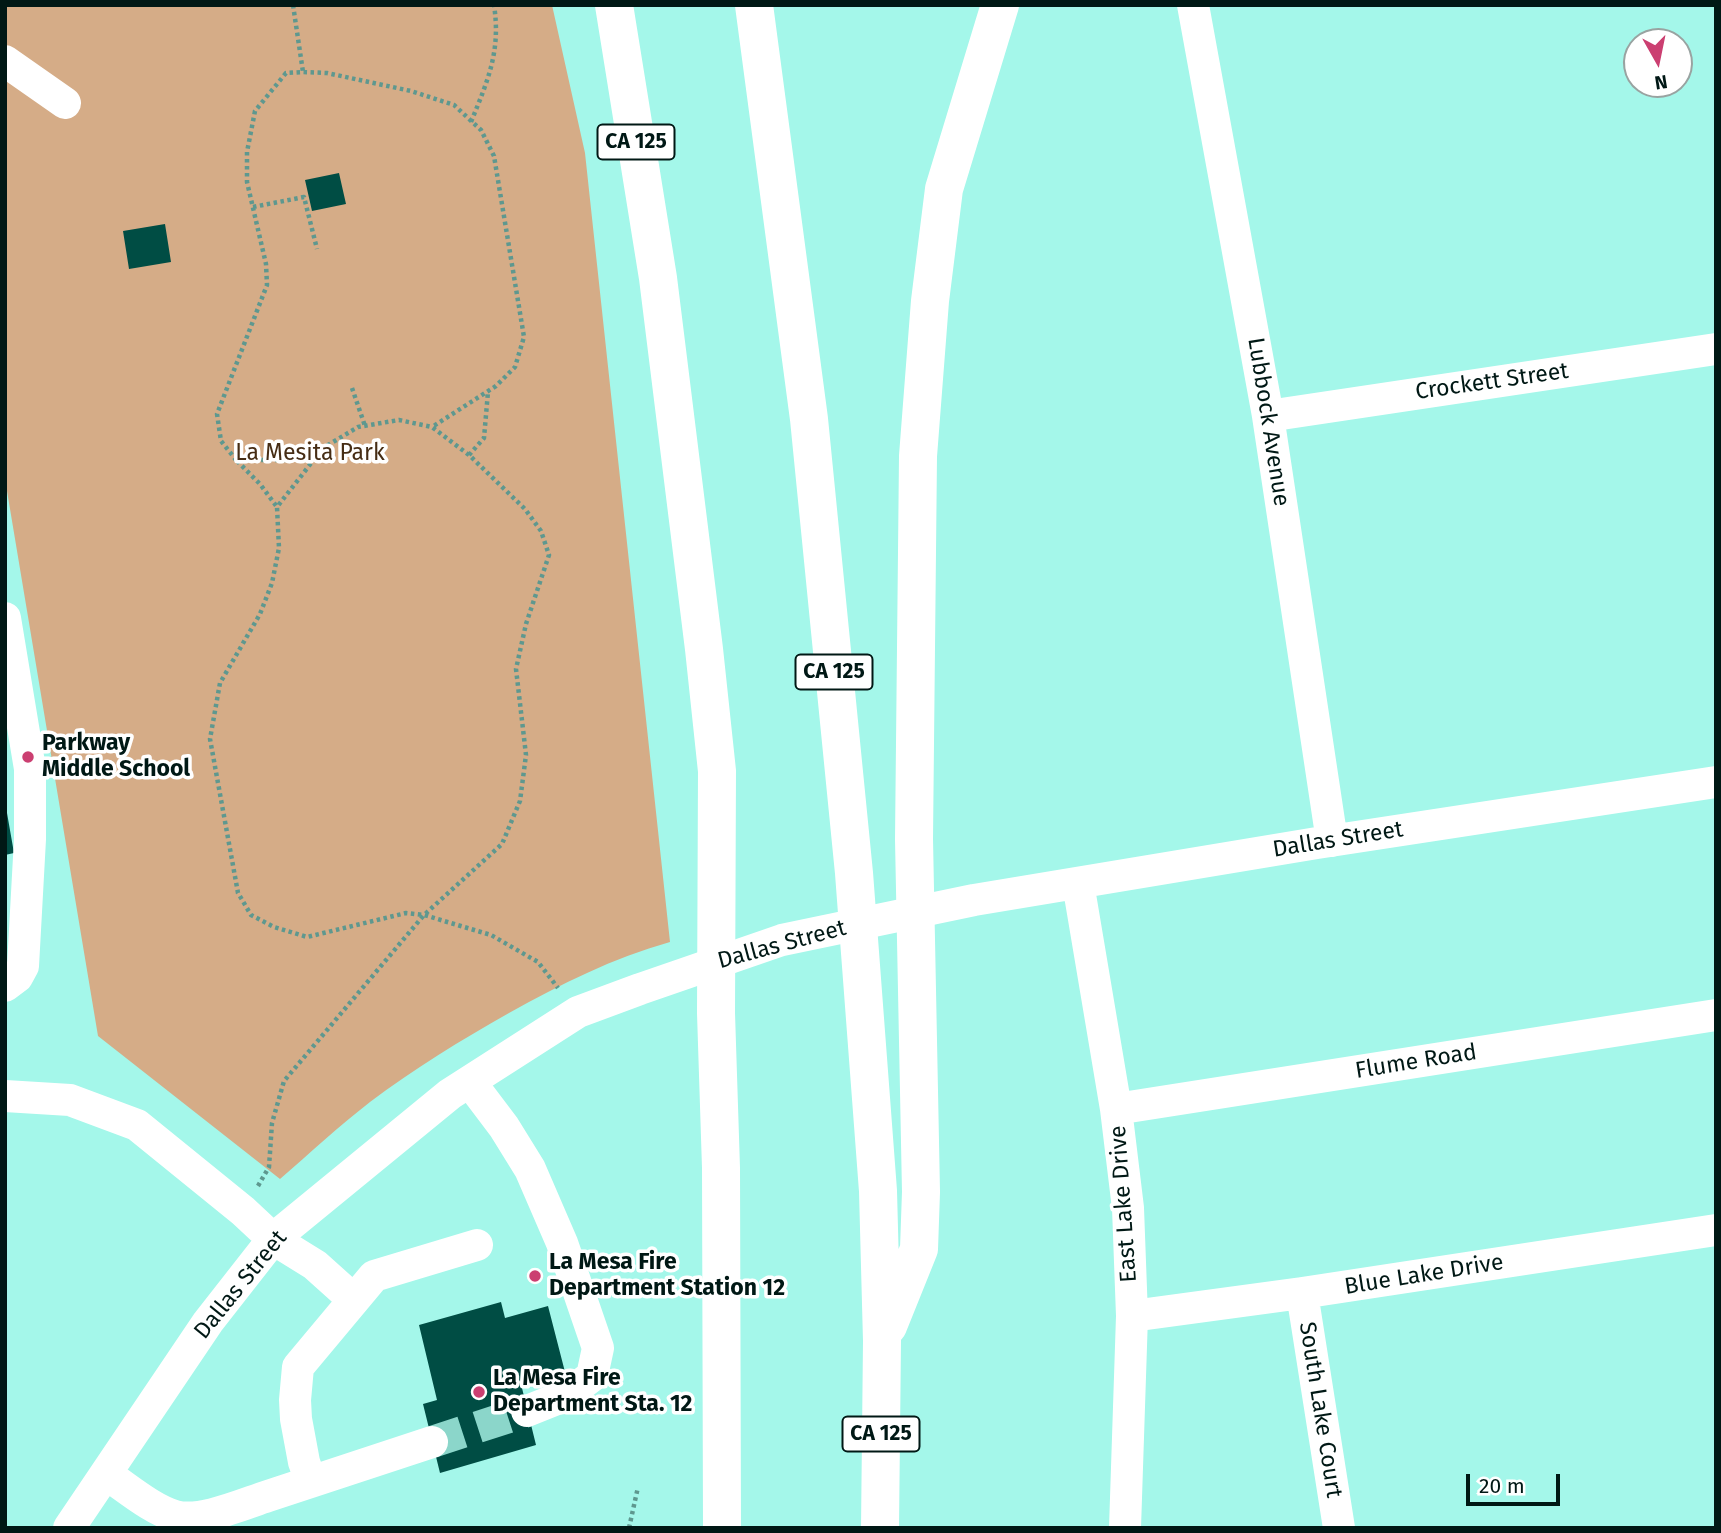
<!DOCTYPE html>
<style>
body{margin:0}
#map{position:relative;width:1721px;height:1533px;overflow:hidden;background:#a4f7ea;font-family:"Fira Sans",sans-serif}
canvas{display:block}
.frame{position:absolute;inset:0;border:7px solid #001815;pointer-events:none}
.north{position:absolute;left:1623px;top:28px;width:70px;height:70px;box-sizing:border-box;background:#fff;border:2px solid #99a3a1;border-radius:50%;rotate:171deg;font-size:19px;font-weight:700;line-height:28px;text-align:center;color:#001815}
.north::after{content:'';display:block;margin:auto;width:24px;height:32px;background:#cb3f71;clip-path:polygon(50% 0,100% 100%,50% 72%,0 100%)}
.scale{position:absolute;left:1466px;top:1474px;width:94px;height:32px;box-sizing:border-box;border:4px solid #001815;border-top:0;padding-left:9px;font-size:21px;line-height:24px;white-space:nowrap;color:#001815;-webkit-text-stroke:5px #fff;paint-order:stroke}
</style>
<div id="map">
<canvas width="1721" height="1533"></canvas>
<div class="frame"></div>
<div class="north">N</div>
<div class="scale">20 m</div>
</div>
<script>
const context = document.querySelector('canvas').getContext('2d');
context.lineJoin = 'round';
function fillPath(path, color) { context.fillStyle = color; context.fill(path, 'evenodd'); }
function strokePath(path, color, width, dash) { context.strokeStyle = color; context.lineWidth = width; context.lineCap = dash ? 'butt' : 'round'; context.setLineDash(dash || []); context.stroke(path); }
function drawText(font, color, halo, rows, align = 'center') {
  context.font = font + ' "Fira Sans",sans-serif'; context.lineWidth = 7; context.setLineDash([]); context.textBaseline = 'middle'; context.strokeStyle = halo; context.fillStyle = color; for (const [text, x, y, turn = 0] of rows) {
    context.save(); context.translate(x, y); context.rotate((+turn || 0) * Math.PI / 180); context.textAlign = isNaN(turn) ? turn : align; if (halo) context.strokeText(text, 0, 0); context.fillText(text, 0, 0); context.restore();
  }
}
fillPath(new Path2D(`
 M 5,5 L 552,5 L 585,153 L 670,942 C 613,958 561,984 509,1013 C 461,1040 414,1069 370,1102 C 339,1126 310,1153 280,1179 L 98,1036 L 5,479 Z`), '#d5ac87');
fillPath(new Path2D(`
 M 339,173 L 346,204 L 312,211 L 305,180 Z
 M 165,224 L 171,262 L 129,269 L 123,231 Z
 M 5,813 L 7,813 L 14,853 L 5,855 Z
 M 501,1302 L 505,1318 L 548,1306 L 565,1372 L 521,1384 L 536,1445 L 440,1473 L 423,1404 L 437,1400 L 419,1325 Z`), '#004d44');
strokePath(new Path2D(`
 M 432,1442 L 527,1411`), '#8bd6ca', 32, [32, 16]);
strokePath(new Path2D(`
 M 293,5 L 303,72
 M 471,122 C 488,80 501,51 494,5
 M 253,207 L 304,197 L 317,249
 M 352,388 L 365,426
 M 320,454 L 289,460 L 236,460 L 221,441 L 217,414 L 267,285 L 266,264 L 247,182 L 247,152 L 255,111 L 286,73 L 303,72 L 327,73 L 411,91 L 454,105 L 481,130 L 494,156 L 524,337 L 515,367 L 496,386 L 432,427
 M 469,455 L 484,438 L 488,392
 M 237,461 L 260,484 L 277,507
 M 258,1186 L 269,1167 L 272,1123 L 284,1081 L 424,915 L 502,844 L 520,801 L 526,755 L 516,669 L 526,624 L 549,555 L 541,531 L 525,509 L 469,455 L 432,427 L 399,420 L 358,427 L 328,445 L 312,462 L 277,507 L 279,548 L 272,583 L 260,614 L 220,683 L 210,739 L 238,893 L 251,915 L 274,927 L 307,937 L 406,913 L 424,915 L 491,935 L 538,962 L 558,988
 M 629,1528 L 638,1487`), '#5e988f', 4.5, [3.5, 3.5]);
strokePath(new Path2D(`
 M 1193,5 L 1268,416 L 1332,841
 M 5,61 L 65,103
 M 1268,416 L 1716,349
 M 5,618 L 30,769 L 30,839 L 23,966 L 17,977 L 5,986
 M 1078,883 L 1116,1109 L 1128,1208 L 1132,1316 L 1125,1528
 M 470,1082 L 504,1127 L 530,1169 L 562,1243 L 598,1348 L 592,1376 L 567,1395 L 527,1411
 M 5,1096 L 70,1100 L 137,1125 L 243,1211 L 273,1239 L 315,1265 L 354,1300
 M 1116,1109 L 1716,1015
 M 1302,1293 L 1339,1528
 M 1132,1316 L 1302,1293 L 1716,1230
 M 106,1474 C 126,1487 151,1509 175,1516 C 201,1523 243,1504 268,1496 C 323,1478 378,1460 432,1442
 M 311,1482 L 304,1462 L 296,1419 L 295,1400 L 298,1367 L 374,1276 L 477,1245
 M 69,1528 L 208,1322 L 273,1239 L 450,1094 L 578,1012 L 640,989 L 782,940 L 974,900 L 1317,843 L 1716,782`), '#fff', 32);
strokePath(new Path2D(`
 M 614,5 L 658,278 L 704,649 L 717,771 L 716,1013 L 721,1168 L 722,1528
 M 754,5 L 809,419 L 854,873 L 878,1191 L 882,1341 L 880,1528
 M 888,1326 L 919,1249 L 921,1192 L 914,839 L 918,456 L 930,301 L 944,189 L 1000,5`), '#fff', 38);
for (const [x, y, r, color] of [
 [28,757,7,"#cb3f71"],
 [535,1276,7,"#cb3f71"],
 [479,1392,7,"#cb3f71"]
]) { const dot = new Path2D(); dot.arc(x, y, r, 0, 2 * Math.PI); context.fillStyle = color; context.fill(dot); strokePath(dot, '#fff', 2.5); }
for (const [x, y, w] of [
 [636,142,77],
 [834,672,77],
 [881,1434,77]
]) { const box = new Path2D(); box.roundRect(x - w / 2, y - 17.5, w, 35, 5); context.fillStyle = '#fff'; context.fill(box); strokePath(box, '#001815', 2); }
drawText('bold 21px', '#001815', null, [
 ["CA 125",636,142],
 ["CA 125",834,672],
 ["CA 125",881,1434]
]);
drawText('23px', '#001815', '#fff', [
 ["Crockett Street",1492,382,-8],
 ["Lubbock Avenue",1268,422,81],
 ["Dallas Street",1338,840,-9],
 ["Dallas Street",782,945,-15],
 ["Flume Road",1416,1062,-9],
 ["East Lake Drive",1124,1204,-94],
 ["Blue Lake Drive",1424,1275,-9],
 ["Dallas Street",241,1285,-51],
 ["South Lake Court",1320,1410,81]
]);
drawText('23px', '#462d15', '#fff', [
 ["La Mesita Park",310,454]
]);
drawText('bold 23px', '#001815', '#fff', [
 ["Parkway",42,744],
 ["Middle School",42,770],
 ["La Mesa Fire",549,1263],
 ["Department Station 12",549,1289],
 ["La Mesa Fire",493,1379],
 ["Department Sta. 12",493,1405]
], 'left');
</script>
